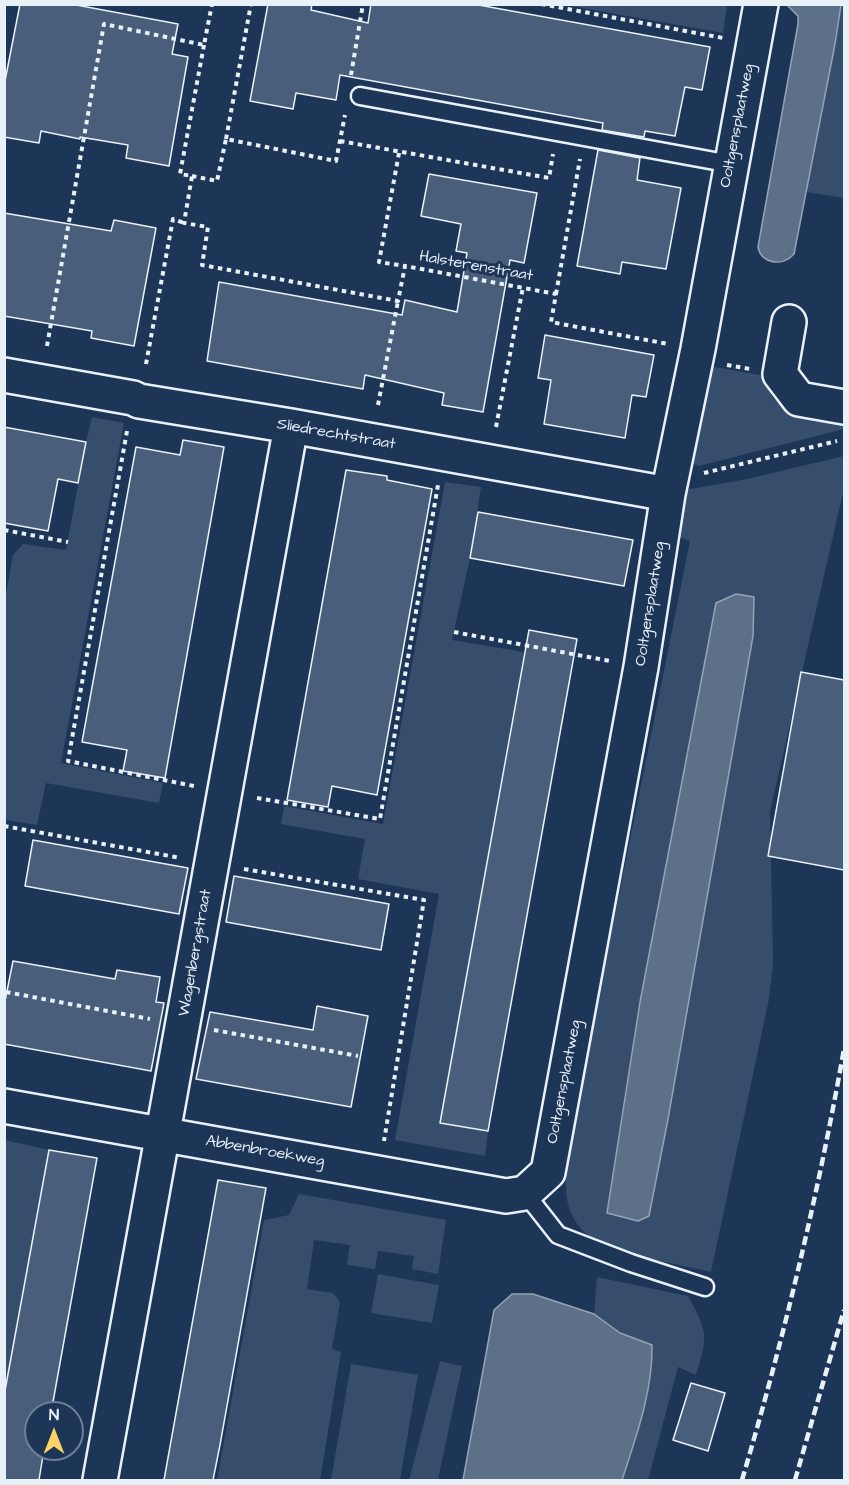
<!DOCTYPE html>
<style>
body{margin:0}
#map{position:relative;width:849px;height:1485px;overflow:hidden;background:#1d3557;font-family:"Architects Daughter",sans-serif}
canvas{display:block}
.frame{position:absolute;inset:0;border:6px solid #e8f1f8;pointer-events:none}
.north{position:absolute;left:24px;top:1401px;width:60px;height:60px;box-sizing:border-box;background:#1d3557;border:2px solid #6e8097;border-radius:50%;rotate:0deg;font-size:16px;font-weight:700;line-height:24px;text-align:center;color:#e8f1f8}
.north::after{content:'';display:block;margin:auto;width:21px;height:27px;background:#ffd166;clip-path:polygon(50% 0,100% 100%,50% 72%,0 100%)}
</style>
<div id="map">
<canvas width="849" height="1485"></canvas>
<div class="frame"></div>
<div class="north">N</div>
</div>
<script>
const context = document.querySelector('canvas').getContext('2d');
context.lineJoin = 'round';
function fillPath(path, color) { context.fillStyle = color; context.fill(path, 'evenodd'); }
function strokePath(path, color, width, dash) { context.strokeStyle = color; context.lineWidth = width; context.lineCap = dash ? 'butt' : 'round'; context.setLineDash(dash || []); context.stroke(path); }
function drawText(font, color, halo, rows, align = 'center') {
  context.font = font + ' "Architects Daughter",sans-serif'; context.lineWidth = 6; context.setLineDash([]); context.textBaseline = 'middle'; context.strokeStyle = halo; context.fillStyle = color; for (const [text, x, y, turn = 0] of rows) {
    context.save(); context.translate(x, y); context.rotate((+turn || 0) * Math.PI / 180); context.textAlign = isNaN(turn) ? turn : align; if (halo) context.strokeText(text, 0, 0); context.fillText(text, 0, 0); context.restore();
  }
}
fillPath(new Path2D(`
 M 565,5 L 727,5 L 723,33 Z
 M 841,5 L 844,5 L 844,198 L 806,192 L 835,44 Z
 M 704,365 L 765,376 C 767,385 769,395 776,401 C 790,413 826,414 844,418 L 844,429 L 699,466 L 691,463 L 689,456 Z
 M 92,417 L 124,423 L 61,763 L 163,783 L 159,803 L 46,783 L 37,825 L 5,820 L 4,605 L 13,555 L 23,544 L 66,550 L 86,442 Z
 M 844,456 L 844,488 L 770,812 L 773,963 L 769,999 L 711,1272 C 678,1264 609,1254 584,1232 C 577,1225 570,1214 568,1204 C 561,1175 573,1134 577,1104 L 690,541 L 678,537 L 685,490 L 747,479 ZM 754,597 L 753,636 L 668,1119 L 638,1221 L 608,1213 L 640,1002 L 689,754 Z
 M 445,482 L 481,487 L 470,558 L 452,640 L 524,652 L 440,1122 L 488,1131 L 485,1156 L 395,1140 L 439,894 L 358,879 L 365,839 L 281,824 L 284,806 L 383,824 Z
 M 5,1140 L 49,1150 L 5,1396 Z
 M 299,1194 L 446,1220 L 438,1274 L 412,1269 L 414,1256 L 378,1251 L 375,1269 L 347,1265 L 350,1245 L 314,1240 L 307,1289 L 333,1293 L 340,1302 L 332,1349 L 341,1352 L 320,1480 L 217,1480 L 264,1220 L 289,1215 Z
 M 378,1274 L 439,1285 L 432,1323 L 371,1313 Z
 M 597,1277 L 688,1296 C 708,1332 708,1336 696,1375 L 678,1367 L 648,1480 L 622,1480 C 636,1437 653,1391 652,1345 L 620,1333 L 594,1314 Z
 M 440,1361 L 462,1366 L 438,1480 L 409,1480 Z
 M 351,1364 L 418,1375 L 400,1480 L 331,1480 Z`), '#374d6c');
const water = new Path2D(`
 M 787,5 L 841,5 L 835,44 L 794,254 C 783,267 761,264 758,247 L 798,24 L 798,16 Z
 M 736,594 L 754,597 L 753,636 L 668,1119 L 649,1216 L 638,1221 L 607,1213 L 640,1002 L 716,603 Z
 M 512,1294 L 533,1294 L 594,1314 L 620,1333 L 652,1345 C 653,1391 636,1437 622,1480 L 463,1480 L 494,1310 Z`);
fillPath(water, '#5d7089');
strokePath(water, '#95a4b5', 1.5);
const building = new Path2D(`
 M 20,4 L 71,4 L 178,24 L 172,54 L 188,57 L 169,166 L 126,158 L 128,145 L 80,137 L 80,139 L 41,131 L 39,143 L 4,137 L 4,86 Z
 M 268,4 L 312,4 L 311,10 L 368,23 L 371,4 L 473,4 L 710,47 L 702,90 L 685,87 L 675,136 L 645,131 L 644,137 L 602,130 L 603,123 L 340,75 L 336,100 L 296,93 L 293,109 L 250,101 Z
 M 598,150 L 640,158 L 637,180 L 681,188 L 666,269 L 622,262 L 620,274 L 577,266 Z
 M 429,174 L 537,193 L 524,263 L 510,260 L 483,412 L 442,405 L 444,393 L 365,375 L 363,389 L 207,361 L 219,282 L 402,315 L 405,300 L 457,312 L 467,253 L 456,251 L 461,224 L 421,216 Z
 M 4,213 L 111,231 L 114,220 L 156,228 L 134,346 L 91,338 L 92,331 L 4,316 Z
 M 545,335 L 654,355 L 646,397 L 632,395 L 625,438 L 544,424 L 551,380 L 538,378 Z
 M 4,427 L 86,442 L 78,483 L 58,479 L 48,531 L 4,523 Z
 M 183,440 L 224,447 L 165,778 L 123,771 L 127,750 L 82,742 L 136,447 L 180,455 Z
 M 346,470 L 387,476 L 387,480 L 432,489 L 377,795 L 332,786 L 328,807 L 287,800 Z
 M 478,512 L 633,540 L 624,586 L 470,558 Z
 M 529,630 L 577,639 L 488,1131 L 440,1123 Z
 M 801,672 L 844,680 L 844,870 L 768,856 Z
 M 33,840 L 188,868 L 179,914 L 25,886 Z
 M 234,876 L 389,904 L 381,950 L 226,922 Z
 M 13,961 L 115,979 L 117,970 L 160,977 L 156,1002 L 164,1003 L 151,1071 L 4,1044 L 4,1006 Z
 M 317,1006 L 368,1016 L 351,1107 L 196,1079 L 210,1012 L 313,1030 Z
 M 49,1150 L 97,1158 L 51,1413 L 36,1413 L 36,1449 L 44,1449 L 39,1480 L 4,1480 L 4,1396 Z
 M 218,1180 L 266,1188 L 220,1445 L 213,1480 L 164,1480 Z
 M 691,1383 L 725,1393 L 708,1451 L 673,1440 Z`);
fillPath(building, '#495e7a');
strokePath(building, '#e8f1f8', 1.5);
const lane = new Path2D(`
 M 360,96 L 731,164
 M 525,1193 L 558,1235 L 631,1263 L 705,1287`);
const street = new Path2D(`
 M 789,322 L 780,374 L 799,399 L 844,407
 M 4,375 L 133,398 L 139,401 L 291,426 L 668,494
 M 4,1106 L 506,1196 L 525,1193 L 548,1172 L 641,667 L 668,494 L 698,349 L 761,4
 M 100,1480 L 291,426`);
strokePath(lane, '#e8f1f8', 21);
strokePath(street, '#e8f1f8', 38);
strokePath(new Path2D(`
 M 541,4 L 723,38
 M 204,45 L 180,174 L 192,176 L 184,223 L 208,227 L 202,265 L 398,301 L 405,266 L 556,294 L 551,322 L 668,344
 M 351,75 L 363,4
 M 226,139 L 251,4
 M 340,141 L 549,178 L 553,154
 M 399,153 L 379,262 L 405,266
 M 192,176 L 217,181 L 226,139 L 336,161 L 345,115
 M 556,294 L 580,159
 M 47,346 L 104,24 L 204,45 L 212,4
 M 146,364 L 173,219 L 184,223
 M 727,365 L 750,369
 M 378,405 L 398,301
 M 496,427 L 523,287
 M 127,431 L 68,761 L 194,786
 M 704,473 L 837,441
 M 4,530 L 68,542
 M 454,632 L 610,661
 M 257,798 L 380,819 L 438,485
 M 4,826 L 181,858
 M 244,869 L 424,900 L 384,1141
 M 6,992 L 150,1019
 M 214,1030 L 358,1056`), '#e8f1f8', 4, [4.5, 4.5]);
strokePath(lane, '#1d3557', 16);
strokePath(street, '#1d3557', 33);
strokePath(new Path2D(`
 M 742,1480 C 784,1338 818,1195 844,1049
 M 795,1480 L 844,1310`), '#e8f1f8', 4.5, [9, 4.5]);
drawText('16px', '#e8f1f8', '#1d3557', [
 ["Ooltgensplaatweg",738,126,-79],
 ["Halsterenstraat",476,267,10],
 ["Sliedrechtstraat",336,435,10],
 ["Ooltgensplaatweg",651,604,-81],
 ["Wagenbergstraat",196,953,-80],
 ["Ooltgensplaatweg",565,1082,-79],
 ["Abbenbroekweg",265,1152,10]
]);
</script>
